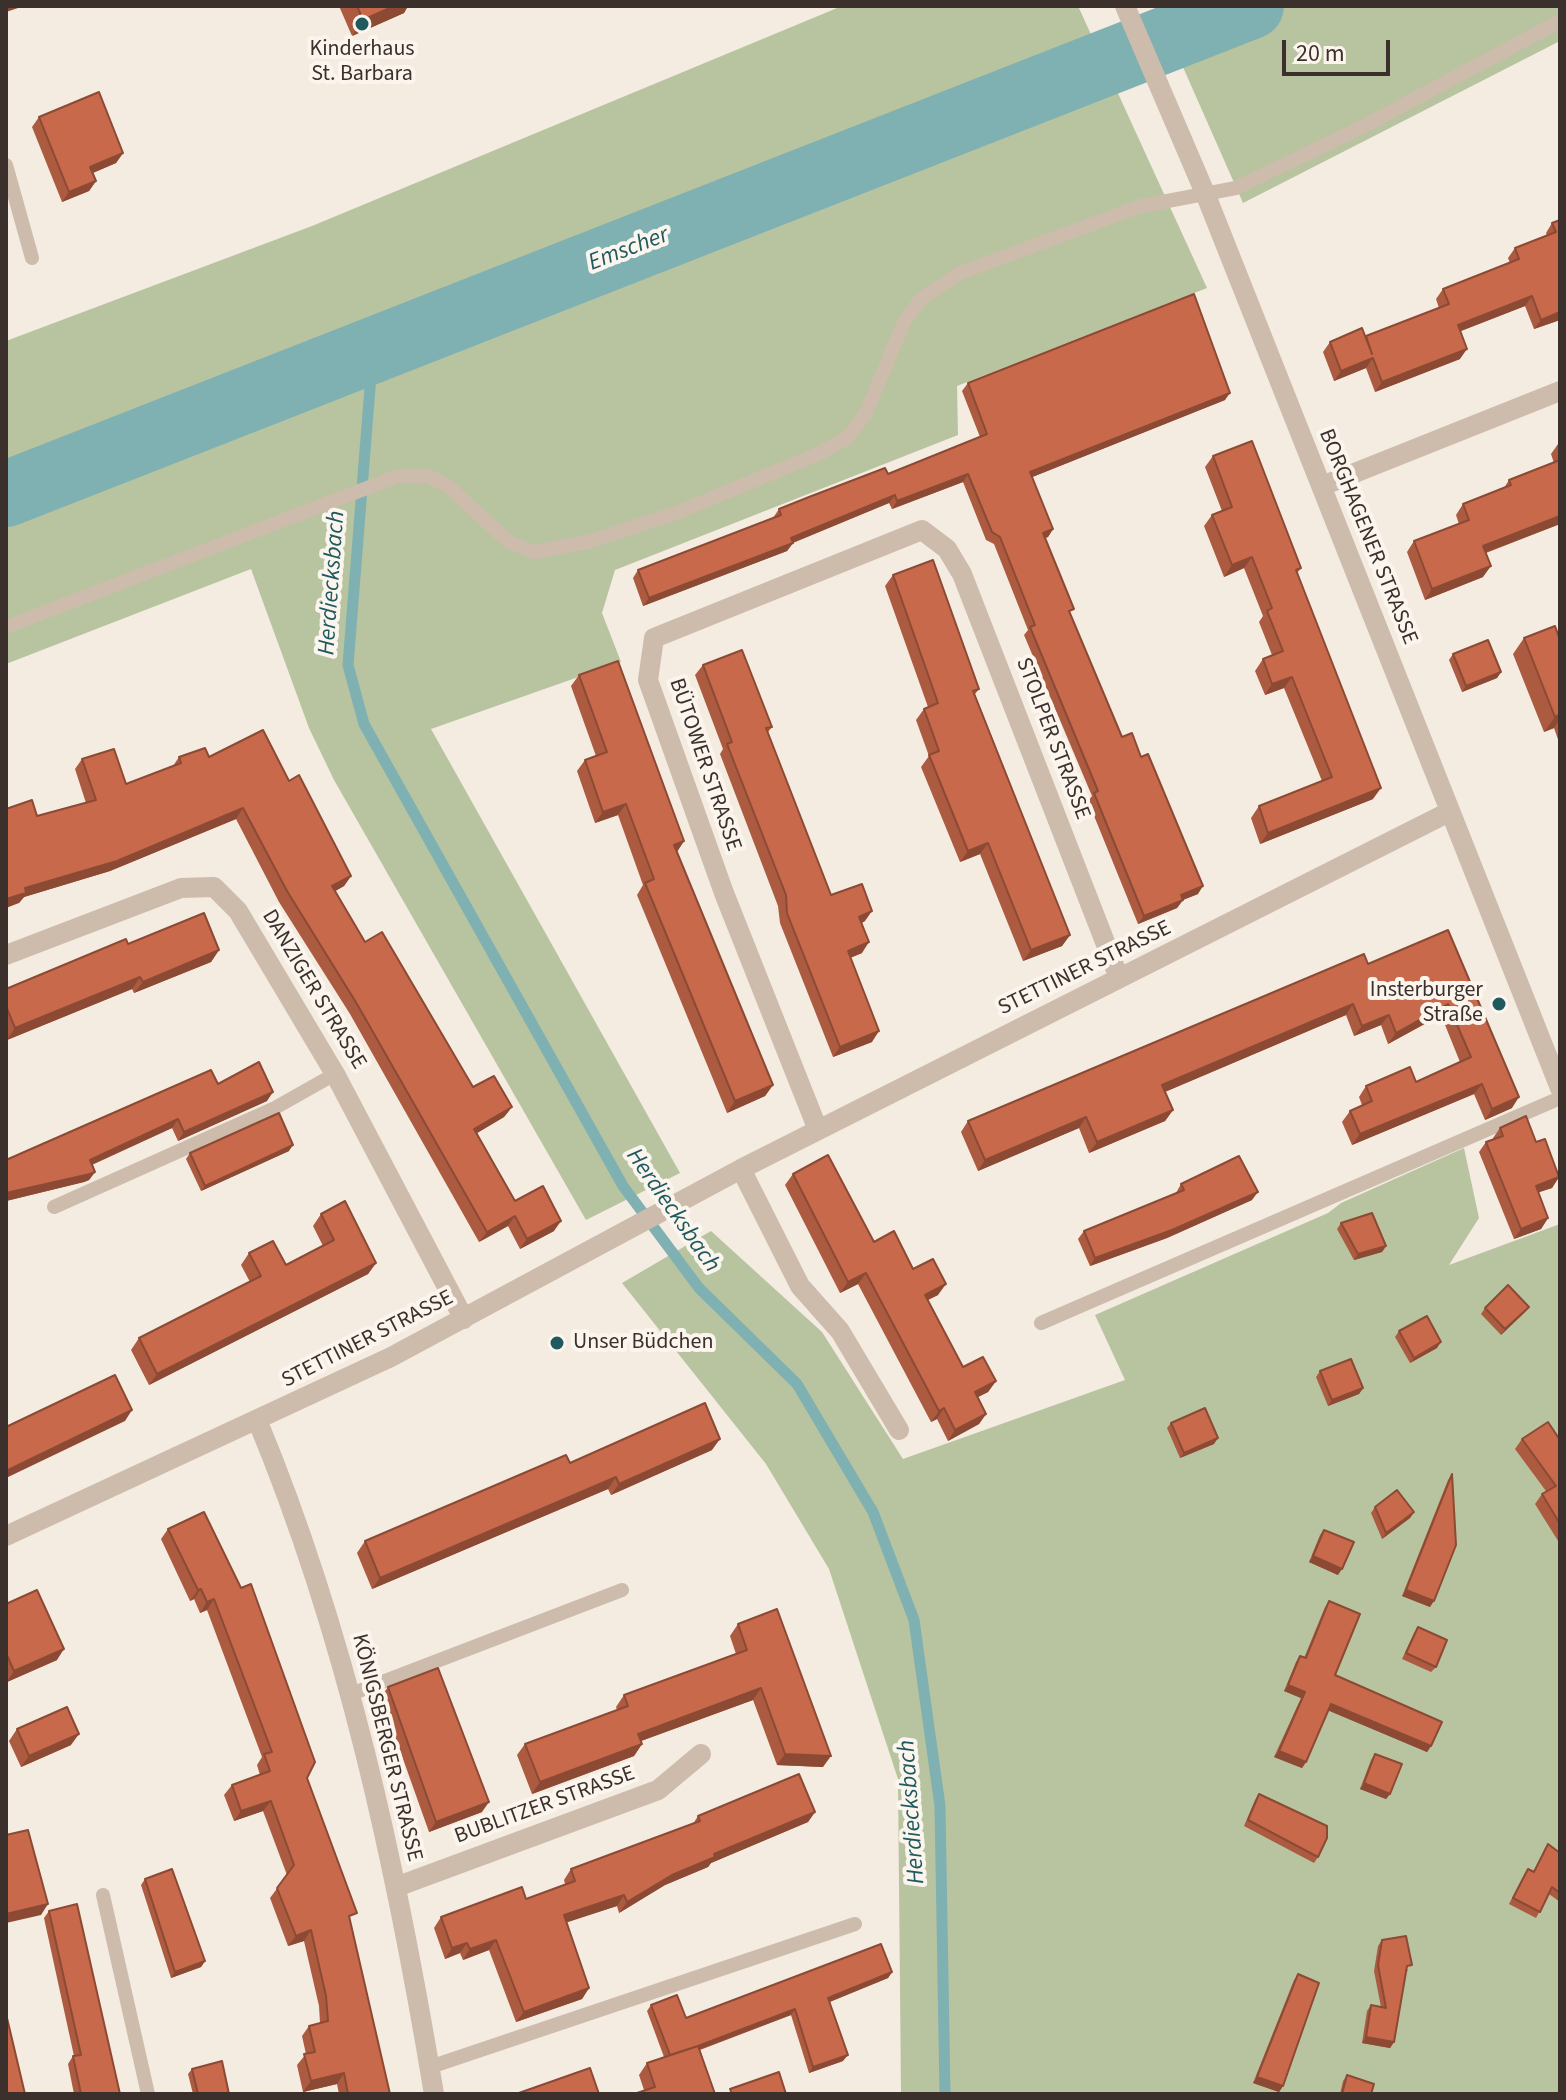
<!DOCTYPE html>
<meta charset="utf-8">
<style>
body{margin:0}
#map{position:relative;width:1566px;height:2100px;overflow:hidden;background:#f4ebe1;font-family:"Source Sans 3",sans-serif}
canvas{display:block}
.frame{position:absolute;inset:0;border:8px solid #3b302b;pointer-events:none}
.scale{position:absolute;left:1282px;top:40px;width:108px;height:36px;box-sizing:border-box;border:4px solid #3b302b;border-top:0;padding-left:10px;font-size:24px;line-height:28px;white-space:nowrap;color:#3b302b;-webkit-text-stroke:6px #fbf5ee;paint-order:stroke}
</style>
<div id="map">
<canvas width="1566" height="2100"></canvas>
<div class="frame"></div>
<div class="scale">20 m</div>
</div>
<script>
const context = document.querySelector('canvas').getContext('2d');
context.lineJoin = 'round';
function fillPath(path, color) { context.fillStyle = color; context.fill(path, 'evenodd'); }
function strokePath(path, color, width, dash) { context.strokeStyle = color; context.lineWidth = width; context.lineCap = dash ? 'butt' : 'round'; context.setLineDash(dash || []); context.stroke(path); }
function drawText(font, color, halo, rows, align = 'center') {
  context.font = font + ' "Source Sans 3",sans-serif'; context.lineWidth = 8; context.setLineDash([]); context.textBaseline = 'middle'; context.strokeStyle = halo; context.fillStyle = color; for (const [text, x, y, turn = 0] of rows) {
    context.save(); context.translate(x, y); context.rotate((+turn || 0) * Math.PI / 180); context.textAlign = isNaN(turn) ? turn : align; if (halo) context.strokeText(text, 0, 0); context.fillText(text, 0, 0); context.restore();
  }
}
fillPath(new Path2D(`
 M 842,6 L 1078,6 L 1207,288 L 957,386 L 958,435 L 615,570 L 602,613 L 621,662 L 431,729 L 680,1173 L 586,1220 L 334,780 L 309,728 L 251,569 L 6,664 L 6,341 L 312,226 Z
 M 1156,6 L 1560,6 L 1560,41 L 1243,203 Z
 M 1464,1148 L 1479,1218 L 1449,1265 L 1560,1224 L 1560,2094 L 901,2094 L 898,1779 L 829,1569 L 766,1464 L 622,1283 L 711,1231 L 822,1332 L 903,1459 L 1125,1380 L 1095,1315 L 1328,1213 L 1341,1203 Z`), '#b8c4a0');
strokePath(new Path2D(`
 M 373,350 L 348,665 L 364,724 L 623,1186 L 699,1288 L 797,1384 L 873,1512 L 914,1620 L 940,1806 L 945,2094`), '#7fb0b2', 11);
strokePath(new Path2D(`
 M 6,494 L 1251,6`), '#7fb0b2', 66);
strokePath(new Path2D(`
 M 6,165 L 32,258
 M 6,627 L 398,476 L 428,476 L 449,487 L 509,542 L 534,552 L 588,542 L 676,513 L 818,454 L 847,438 L 865,415 L 904,322 L 921,299 L 960,273 L 1141,206 L 1236,188 L 1366,125 L 1560,21
 M 54,1207 L 273,1109 L 335,1074
 M 1041,1323 L 1560,1098
 M 351,1694 L 622,1590
 M 103,1895 L 148,2094
 M 430,2067 L 855,1924`), '#cdbbac', 14);
strokePath(new Path2D(`
 M 1125,6 L 1205,193 L 1560,1088
 M 1322,486 L 1560,391
 M 6,955 L 181,888 L 214,887 L 238,911 L 335,1074 L 464,1319
 M 818,1130 L 724,893 L 648,680 L 654,638 L 922,530 L 947,549 L 962,574 L 1119,978
 M 741,1169 L 800,1286 L 840,1331 L 899,1430
 M 258,1422 C 347,1637 396,1865 434,2094
 M 6,1536 L 391,1357 L 741,1169 L 1449,812
 M 396,1887 L 658,1790 L 701,1754`), '#cdbbac', 20);
fillPath(new Path2D(`
 M 339,6 L 408,6 L 404,13 L 352,36 Z
 M 39,117 L 123,153 L 116,163 L 93,173 L 96,181 L 89,191 L 62,202 L 32,127 Z
 M 1560,220 L 1560,320 L 1534,329 L 1525,306 L 1460,331 L 1460,359 L 1375,392 L 1366,368 L 1334,381 L 1323,352 L 1330,342 L 1365,337 L 1439,308 L 1436,299 L 1443,289 L 1510,263 L 1508,258 L 1515,248 L 1547,236 L 1546,233 L 1552,223 Z
 M 968,383 L 1225,400 L 1032,477 L 1053,529 L 1048,537 L 1045,538 L 1070,614 L 1122,737 L 1198,894 L 1183,900 L 1177,908 L 1138,924 L 1088,801 L 1092,796 L 1024,635 L 1028,630 L 994,544 L 986,540 L 963,482 L 892,509 L 889,503 L 793,543 L 787,551 L 643,606 L 633,578 L 638,570 L 773,518 L 779,509 L 888,474 L 980,437 L 962,391 Z
 M 1560,443 L 1560,524 L 1486,553 L 1483,577 L 1425,600 L 1407,552 L 1414,541 L 1459,524 L 1456,515 L 1463,504 L 1504,488 L 1509,480 L 1554,463 L 1551,454 L 1558,444 Z
 M 1213,456 L 1301,568 L 1297,573 L 1373,799 L 1260,844 L 1251,818 L 1259,806 L 1322,781 L 1284,688 L 1265,695 L 1255,671 L 1263,659 L 1272,655 L 1259,622 L 1263,616 L 1244,568 L 1224,577 L 1204,526 L 1212,515 L 1222,511 L 1205,467 Z
 M 893,575 L 979,689 L 975,694 L 1070,935 L 1062,946 L 1023,961 L 980,854 L 960,862 L 921,767 L 929,756 L 916,720 L 924,709 L 928,707 L 885,586 Z
 M 1524,638 L 1560,640 L 1560,745 L 1554,728 L 1544,732 L 1513,654 Z
 M 1453,654 L 1501,672 L 1497,678 L 1462,692 L 1449,660 Z
 M 703,665 L 772,727 L 768,732 L 831,895 L 865,921 L 862,923 L 862,953 L 850,958 L 872,1042 L 833,1057 L 780,923 L 778,906 L 720,754 L 723,749 L 695,675 Z
 M 579,675 L 684,841 L 677,852 L 773,1085 L 765,1096 L 727,1113 L 637,895 L 643,885 L 618,815 L 595,823 L 577,771 L 585,760 L 596,756 L 571,686 Z
 M 179,757 L 209,757 L 289,781 L 351,876 L 344,886 L 335,891 L 365,942 L 473,1087 L 512,1107 L 504,1117 L 477,1133 L 515,1201 L 554,1231 L 520,1249 L 508,1226 L 479,1242 L 350,1014 L 279,902 L 236,819 L 110,871 L 24,897 L 19,903 L 37,816 L 86,803 L 75,769 L 82,759 L 126,784 L 173,766 Z
 M 1448,930 L 1512,1108 L 1485,1120 L 1474,1094 L 1352,1145 L 1342,1122 L 1350,1111 L 1362,1105 L 1359,1097 L 1366,1086 L 1416,1082 L 1460,1062 L 1441,1015 L 1388,1044 L 1381,1025 L 1354,1036 L 1346,1015 L 1165,1092 L 1173,1110 L 1165,1121 L 1089,1153 L 1079,1128 L 978,1171 L 961,1132 L 968,1121 L 1368,964 Z
 M 128,944 L 219,950 L 211,962 L 134,993 L 132,989 L 7,1040 L 6,989 Z
 M 218,1084 L 267,1101 L 178,1141 L 172,1128 L 92,1165 L 95,1172 L 89,1180 L 84,1182 L 6,1201 Z
 M 1500,1128 L 1536,1142 L 1559,1177 L 1552,1188 L 1538,1192 L 1548,1218 L 1541,1229 L 1514,1239 L 1479,1152 L 1486,1142 L 1493,1139 L 1493,1138 Z
 M 289,1151 L 201,1191 L 186,1159 L 190,1153 Z
 M 793,1174 L 874,1242 L 913,1269 L 938,1295 L 928,1300 L 963,1367 L 996,1381 L 988,1392 L 978,1397 L 986,1414 L 979,1424 L 948,1441 L 937,1419 L 931,1422 L 858,1284 L 840,1293 L 785,1185 Z
 M 1181,1184 L 1252,1200 L 1167,1238 L 1090,1266 L 1078,1239 L 1084,1231 L 1176,1193 Z
 M 321,1214 L 376,1263 L 368,1274 L 149,1385 L 131,1350 L 139,1338 L 250,1282 L 241,1265 L 249,1253 L 286,1265 L 323,1246 L 313,1226 Z
 M 1341,1223 L 1386,1246 L 1382,1252 L 1354,1260 L 1337,1229 Z
 M 1529,1307 L 1524,1313 L 1501,1335 L 1481,1314 L 1485,1308 Z
 M 1399,1331 L 1437,1348 L 1410,1363 L 1395,1337 Z
 M 1320,1371 L 1363,1388 L 1359,1394 L 1328,1406 L 1316,1377 Z
 M 1171,1423 L 1214,1444 L 1180,1458 L 1167,1428 Z
 M 1522,1439 L 1560,1440 L 1560,1544 L 1535,1504 L 1542,1494 L 1546,1491 L 1515,1449 Z
 M 712,1450 L 611,1495 L 608,1489 L 372,1589 L 357,1553 L 365,1541 L 570,1463 Z
 M 1452,1474 L 1430,1607 L 1402,1596 L 1448,1480 Z
 M 1375,1507 L 1414,1512 L 1410,1518 L 1382,1539 L 1371,1513 Z
 M 204,1512 L 307,1778 L 350,1922 L 390,2094 L 339,2094 L 337,2084 L 303,2092 L 297,2065 L 306,2054 L 302,2036 L 309,2026 L 320,2023 L 319,2006 L 304,1941 L 288,1946 L 270,1898 L 287,1875 L 263,1811 L 234,1821 L 224,1795 L 232,1785 L 260,1775 L 257,1765 L 262,1757 L 207,1610 L 200,1613 L 194,1599 L 190,1601 L 161,1539 L 168,1529 Z
 M 1324,1530 L 1338,1575 L 1309,1562 L 1320,1535 Z
 M 1329,1601 L 1335,1675 L 1431,1746 L 1427,1752 L 1328,1710 L 1306,1762 L 1302,1768 L 1274,1757 L 1301,1698 L 1284,1691 L 1296,1662 L 1300,1656 L 1304,1658 L 1325,1607 Z
 M 6,1604 L 57,1660 L 7,1682 L 6,1680 Z
 M 738,1624 L 823,1767 L 777,1765 L 753,1700 L 641,1741 L 642,1744 L 634,1756 L 532,1794 L 517,1755 L 525,1744 L 617,1710 L 616,1707 L 624,1695 L 736,1654 L 730,1636 Z
 M 1418,1627 L 1436,1667 L 1431,1672 L 1402,1659 L 1414,1633 Z
 M 388,1687 L 482,1812 L 429,1832 L 381,1697 Z
 M 17,1729 L 71,1745 L 21,1767 L 9,1741 Z
 M 1375,1754 L 1390,1794 L 1386,1799 L 1360,1789 L 1371,1760 Z
 M 1259,1794 L 1318,1857 L 1314,1863 L 1244,1826 L 1255,1800 Z
 M 815,1812 L 808,1822 L 711,1863 L 708,1867 L 665,1885 L 619,1913 L 617,1906 L 566,1922 L 589,1988 L 582,1999 L 516,2022 L 489,1950 L 463,1960 L 460,1953 L 445,1959 L 434,1928 L 441,1917 L 526,1899 L 565,1884 L 564,1880 L 571,1869 L 693,1824 L 698,1816 Z
 M 1548,1844 L 1560,1853 L 1560,1902 L 1549,1894 L 1536,1918 L 1509,1904 L 1524,1875 L 1528,1869 L 1533,1872 Z
 M 145,1879 L 205,1961 L 201,1967 L 171,1978 L 141,1885 Z
 M 49,1911 L 120,2094 L 74,2094 L 68,2064 L 73,2056 L 74,2056 L 44,1918 Z
 M 1382,1940 L 1408,1971 L 1406,1971 L 1394,2042 L 1390,2048 L 1362,2043 L 1367,2011 L 1371,2005 L 1381,2007 L 1374,1971 L 1378,1946 Z
 M 892,1972 L 888,1978 L 830,2002 L 843,2061 L 809,2073 L 791,2015 L 700,2050 L 715,2094 L 644,2090 L 639,2075 L 647,2063 L 664,2057 L 647,2011 L 651,2005 L 686,2018 Z
 M 1298,1974 L 1283,2086 L 1279,2092 L 1253,2083 L 1294,1980 Z
 M 192,2069 L 229,2094 L 193,2094 L 188,2074 Z
 M 1347,2075 L 1371,2094 L 1340,2094 L 1343,2081 Z`), '#ac5a40');
fillPath(new Path2D(`
 M 6,6 L 24,6 L 6,12 Z
 M 394,6 L 408,6 L 404,13 L 352,36 L 363,20 Z
 M 123,153 L 116,163 L 83,177 L 90,167 Z
 M 96,181 L 89,191 L 62,202 L 69,192 Z
 M 1532,296 L 1525,306 L 1451,335 L 1458,325 Z
 M 1560,312 L 1560,320 L 1534,329 L 1541,320 Z
 M 1467,349 L 1460,359 L 1375,392 L 1382,382 Z
 M 1373,358 L 1366,368 L 1334,381 L 1341,371 Z
 M 1230,393 L 1225,400 L 1025,480 L 1030,472 Z
 M 968,474 L 963,482 L 892,509 L 897,501 Z
 M 895,495 L 889,503 L 787,545 L 793,543 L 787,551 L 643,606 L 649,598 Z
 M 1560,516 L 1560,524 L 1476,556 L 1483,546 Z
 M 1053,529 L 1048,537 L 1037,541 L 1043,533 Z
 M 1252,557 L 1244,568 L 1224,577 L 1232,565 Z
 M 1491,566 L 1483,577 L 1425,600 L 1432,589 Z
 M 1501,672 L 1497,678 L 1462,692 L 1466,686 Z
 M 1292,677 L 1284,688 L 1265,695 L 1272,684 Z
 M 1560,714 L 1560,719 L 1554,728 L 1544,732 L 1555,717 Z
 M 1381,788 L 1373,799 L 1260,844 L 1268,833 Z
 M 626,804 L 618,815 L 595,823 L 603,812 Z
 M 243,808 L 236,819 L 110,871 L 24,897 L 19,903 L 6,908 L 6,899 L 25,888 Z
 M 684,841 L 676,853 L 674,845 Z
 M 988,843 L 980,854 L 960,862 L 968,851 Z
 M 351,876 L 344,886 L 325,897 L 332,886 Z
 M 1203,886 L 1198,894 L 1175,903 L 1181,895 Z
 M 1183,900 L 1177,908 L 1138,924 L 1144,916 Z
 M 872,911 L 865,921 L 852,927 L 859,917 Z
 M 1070,935 L 1062,946 L 1023,961 L 1031,950 Z
 M 869,942 L 862,953 L 840,962 L 848,951 Z
 M 219,950 L 211,962 L 134,993 L 143,982 Z
 M 140,977 L 132,989 L 7,1040 L 15,1028 Z
 M 1353,1004 L 1346,1015 L 1155,1096 L 1162,1085 Z
 M 1448,1004 L 1441,1015 L 1388,1044 L 1396,1033 Z
 M 1389,1015 L 1381,1025 L 1354,1036 L 1362,1026 Z
 M 879,1031 L 872,1042 L 833,1057 L 840,1047 Z
 M 1482,1084 L 1474,1094 L 1352,1145 L 1360,1134 Z
 M 773,1085 L 765,1096 L 727,1113 L 735,1101 Z
 M 273,1092 L 267,1101 L 178,1141 L 184,1132 Z
 M 1519,1097 L 1512,1108 L 1485,1120 L 1492,1109 Z
 M 512,1107 L 504,1117 L 467,1139 L 474,1129 Z
 M 1173,1110 L 1165,1121 L 1089,1153 L 1097,1142 Z
 M 1086,1117 L 1079,1128 L 978,1171 L 985,1160 Z
 M 178,1119 L 172,1128 L 84,1168 L 90,1160 Z
 M 293,1145 L 289,1151 L 201,1191 L 205,1186 Z
 M 95,1172 L 89,1180 L 84,1182 L 6,1201 L 6,1193 Z
 M 1559,1177 L 1552,1188 L 1528,1196 L 1536,1186 Z
 M 1258,1192 L 1252,1200 L 1167,1238 L 1090,1266 L 1095,1258 Z
 M 515,1216 L 508,1226 L 479,1242 L 487,1232 Z
 M 1548,1218 L 1541,1229 L 1514,1239 L 1521,1229 Z
 M 561,1221 L 554,1231 L 520,1249 L 527,1239 Z
 M 1386,1246 L 1382,1252 L 1354,1260 L 1358,1254 Z
 M 376,1263 L 368,1274 L 149,1385 L 157,1374 Z
 M 866,1273 L 858,1284 L 840,1293 L 848,1282 Z
 M 946,1284 L 938,1295 L 917,1305 L 925,1295 Z
 M 1529,1307 L 1524,1313 L 1501,1335 L 1505,1329 Z
 M 1441,1342 L 1437,1348 L 1410,1363 L 1414,1358 Z
 M 996,1381 L 988,1392 L 968,1402 L 975,1392 Z
 M 1363,1388 L 1359,1394 L 1328,1406 L 1332,1400 Z
 M 944,1408 L 937,1419 L 931,1422 L 939,1411 Z
 M 132,1410 L 125,1421 L 6,1478 L 6,1471 Z
 M 986,1414 L 979,1424 L 948,1441 L 955,1430 Z
 M 1218,1438 L 1214,1444 L 1180,1458 L 1184,1453 Z
 M 720,1439 L 712,1450 L 611,1495 L 619,1484 Z
 M 616,1477 L 608,1489 L 372,1589 L 380,1578 Z
 M 1414,1512 L 1410,1518 L 1382,1539 L 1386,1533 Z
 M 1313,1556 L 1342,1569 L 1338,1575 L 1309,1562 Z
 M 201,1589 L 194,1599 L 190,1601 L 198,1590 Z
 M 1406,1590 L 1434,1601 L 1430,1607 L 1402,1596 Z
 M 214,1599 L 207,1610 L 200,1613 L 207,1602 Z
 M 64,1649 L 57,1660 L 7,1682 L 14,1671 Z
 M 1288,1685 L 1305,1692 L 1301,1698 L 1284,1691 Z
 M 761,1688 L 753,1700 L 630,1745 L 638,1734 Z
 M 1331,1704 L 1431,1746 L 1427,1752 L 1327,1710 Z
 M 79,1734 L 71,1745 L 21,1767 L 29,1756 Z
 M 642,1744 L 634,1756 L 532,1794 L 540,1782 Z
 M 1279,1751 L 1306,1762 L 1302,1768 L 1274,1757 Z
 M 785,1754 L 831,1756 L 823,1767 L 777,1765 Z
 M 1364,1783 L 1390,1794 L 1386,1799 L 1360,1789 Z
 M 271,1801 L 263,1811 L 234,1821 L 241,1811 Z
 M 489,1802 L 482,1812 L 429,1832 L 436,1822 Z
 M 815,1812 L 808,1822 L 711,1863 L 708,1867 L 665,1885 L 619,1913 L 627,1902 L 672,1875 L 714,1854 Z
 M 624,1895 L 617,1906 L 556,1926 L 564,1915 Z
 M 48,1904 L 41,1915 L 6,1923 L 6,1914 Z
 M 311,1930 L 304,1941 L 288,1946 L 296,1936 Z
 M 496,1940 L 489,1950 L 463,1960 L 470,1949 Z
 M 467,1943 L 460,1953 L 445,1959 L 452,1948 Z
 M 205,1961 L 201,1967 L 171,1978 L 175,1972 Z
 M 892,1972 L 888,1978 L 824,2004 L 828,1998 Z
 M 589,1988 L 582,1999 L 516,2022 L 524,2012 Z
 M 795,2009 L 791,2015 L 666,2062 L 670,2057 Z
 M 1366,2037 L 1394,2042 L 1390,2048 L 1362,2043 Z
 M 848,2055 L 843,2061 L 809,2073 L 813,2067 Z
 M 344,2073 L 337,2084 L 303,2092 L 311,2081 Z
 M 1257,2077 L 1283,2086 L 1279,2092 L 1253,2083 Z`), '#8c4a34');
const building = new Path2D(`
 M 357,6 L 394,6 L 363,20 Z
 M 99,92 L 123,153 L 90,167 L 96,181 L 69,192 L 39,117 Z
 M 1560,220 L 1560,312 L 1541,320 L 1532,296 L 1458,325 L 1467,349 L 1382,382 L 1373,358 L 1341,371 L 1330,342 L 1362,328 L 1372,354 L 1366,336 L 1449,304 L 1443,289 L 1519,259 L 1515,248 L 1556,232 L 1552,223 Z
 M 1194,294 L 1230,393 L 1030,472 L 1053,529 L 1043,533 L 1074,609 L 1069,611 L 1122,737 L 1132,733 L 1141,757 L 1148,754 L 1203,886 L 1181,895 L 1183,900 L 1144,916 L 1094,793 L 1098,791 L 1030,627 L 1035,625 L 1000,537 L 992,532 L 968,474 L 897,501 L 895,495 L 791,538 L 793,543 L 649,598 L 638,570 L 781,515 L 779,509 L 809,497 L 885,468 L 888,474 L 987,434 L 968,383 Z
 M 1252,441 L 1301,568 L 1296,570 L 1381,788 L 1268,833 L 1259,806 L 1332,777 L 1292,677 L 1272,684 L 1263,659 L 1283,651 L 1267,611 L 1272,608 L 1252,557 L 1232,565 L 1212,515 L 1232,507 L 1213,456 Z
 M 1560,460 L 1560,516 L 1483,546 L 1491,566 L 1432,589 L 1414,541 L 1469,520 L 1463,504 L 1511,485 L 1509,480 Z
 M 933,560 L 979,689 L 973,691 L 1070,935 L 1031,950 L 988,843 L 968,851 L 929,755 L 939,751 L 924,709 L 938,703 L 893,575 Z
 M 1555,626 L 1560,640 L 1560,714 L 1555,717 L 1524,638 Z
 M 1488,640 L 1501,672 L 1466,686 L 1453,654 Z
 M 742,650 L 772,727 L 766,728 L 831,895 L 862,884 L 872,911 L 859,917 L 869,942 L 848,951 L 879,1031 L 840,1047 L 787,913 L 786,895 L 727,744 L 732,742 L 703,665 Z
 M 618,661 L 684,841 L 674,845 L 773,1085 L 735,1101 L 645,883 L 654,879 L 626,804 L 603,812 L 585,760 L 607,752 L 579,675 Z
 M 263,730 L 289,781 L 299,775 L 351,876 L 332,886 L 365,942 L 382,932 L 473,1087 L 494,1076 L 512,1107 L 474,1129 L 515,1201 L 543,1186 L 561,1221 L 527,1239 L 515,1216 L 487,1232 L 357,1004 L 287,891 L 243,808 L 117,861 L 25,888 L 26,893 L 6,899 L 6,809 L 32,800 L 37,816 L 96,800 L 82,759 L 114,749 L 126,784 L 181,763 L 179,757 L 205,748 L 209,757 Z
 M 204,913 L 219,950 L 143,982 L 140,977 L 15,1028 L 6,1006 L 6,989 L 126,939 L 128,944 Z
 M 1448,930 L 1519,1097 L 1492,1109 L 1482,1084 L 1360,1134 L 1350,1111 L 1372,1101 L 1366,1086 L 1410,1067 L 1416,1082 L 1471,1057 L 1448,1004 L 1396,1033 L 1389,1015 L 1362,1026 L 1353,1004 L 1162,1085 L 1173,1110 L 1097,1142 L 1086,1117 L 985,1160 L 968,1121 L 1364,954 L 1368,964 Z
 M 259,1062 L 273,1092 L 184,1132 L 178,1119 L 90,1160 L 95,1172 L 90,1174 L 6,1193 L 6,1160 L 211,1070 L 218,1084 Z
 M 279,1113 L 293,1145 L 205,1186 L 190,1153 Z
 M 1526,1116 L 1536,1142 L 1545,1139 L 1559,1177 L 1536,1186 L 1548,1218 L 1521,1229 L 1486,1142 L 1503,1136 L 1500,1128 Z
 M 828,1155 L 874,1242 L 894,1231 L 913,1269 L 933,1259 L 946,1284 L 925,1295 L 963,1367 L 983,1357 L 996,1381 L 975,1392 L 986,1414 L 955,1430 L 944,1408 L 939,1411 L 866,1273 L 848,1282 L 793,1174 Z
 M 1239,1156 L 1258,1192 L 1172,1230 L 1095,1258 L 1084,1231 L 1184,1190 L 1181,1184 Z
 M 345,1201 L 376,1263 L 157,1374 L 139,1338 L 261,1276 L 249,1253 L 273,1241 L 286,1265 L 334,1240 L 321,1214 Z
 M 1372,1213 L 1386,1246 L 1358,1254 L 1341,1223 Z
 M 1508,1285 L 1529,1307 L 1505,1329 L 1485,1308 Z
 M 1427,1316 L 1441,1342 L 1414,1358 L 1399,1331 Z
 M 1351,1359 L 1363,1388 L 1332,1400 L 1320,1371 Z
 M 115,1375 L 132,1410 L 6,1471 L 6,1427 Z
 M 705,1403 L 720,1439 L 619,1484 L 616,1477 L 380,1578 L 365,1541 L 566,1455 L 570,1463 Z
 M 1205,1408 L 1218,1438 L 1184,1453 L 1171,1423 Z
 M 1548,1422 L 1560,1440 L 1560,1524 L 1542,1494 L 1556,1486 L 1522,1439 Z
 M 1452,1474 L 1456,1545 L 1434,1601 L 1406,1590 Z
 M 1397,1490 L 1414,1512 L 1386,1533 L 1375,1507 Z
 M 204,1512 L 241,1588 L 251,1584 L 315,1762 L 307,1778 L 357,1913 L 349,1916 L 390,2094 L 348,2094 L 344,2073 L 311,2081 L 304,2054 L 315,2052 L 309,2026 L 328,2021 L 326,1996 L 311,1930 L 296,1936 L 277,1888 L 294,1865 L 271,1801 L 241,1811 L 232,1785 L 270,1771 L 264,1754 L 272,1752 L 214,1599 L 207,1602 L 201,1589 L 198,1590 L 168,1529 Z
 M 1324,1530 L 1354,1542 L 1342,1569 L 1313,1556 Z
 M 37,1590 L 64,1649 L 14,1671 L 6,1653 L 6,1604 Z
 M 1329,1601 L 1360,1614 L 1335,1675 L 1442,1722 L 1431,1746 L 1331,1704 L 1306,1762 L 1279,1751 L 1305,1692 L 1288,1685 L 1300,1656 L 1306,1658 Z
 M 777,1609 L 831,1756 L 785,1754 L 761,1688 L 638,1734 L 642,1744 L 540,1782 L 525,1744 L 628,1706 L 624,1695 L 747,1650 L 738,1624 Z
 M 1418,1627 L 1447,1640 L 1436,1667 L 1406,1653 Z
 M 438,1668 L 489,1802 L 436,1822 L 388,1687 Z
 M 67,1707 L 79,1734 L 29,1756 L 17,1729 Z
 M 1375,1754 L 1402,1764 L 1390,1794 L 1364,1783 Z
 M 799,1774 L 815,1812 L 714,1854 L 715,1857 L 672,1875 L 627,1902 L 624,1895 L 564,1915 L 589,1988 L 524,2012 L 496,1940 L 470,1949 L 467,1943 L 452,1948 L 441,1917 L 522,1887 L 526,1899 L 575,1881 L 571,1869 L 700,1821 L 698,1816 Z
 M 1259,1794 L 1327,1826 L 1327,1838 L 1318,1857 L 1248,1820 Z
 M 28,1830 L 48,1904 L 6,1914 L 6,1835 Z
 M 1548,1844 L 1560,1853 L 1560,1893 L 1552,1887 L 1540,1912 L 1513,1898 L 1528,1869 L 1534,1872 Z
 M 172,1869 L 205,1961 L 175,1972 L 145,1879 Z
 M 77,1904 L 120,2094 L 81,2094 L 73,2056 L 81,2055 L 49,1911 Z
 M 1406,1936 L 1412,1965 L 1407,1966 L 1394,2042 L 1366,2037 L 1371,2005 L 1386,2008 L 1378,1965 L 1382,1940 Z
 M 881,1944 L 892,1972 L 828,1998 L 848,2055 L 813,2067 L 795,2009 L 698,2046 L 670,2055 L 651,2005 L 677,1995 L 686,2018 Z
 M 1298,1974 L 1319,1983 L 1283,2086 L 1257,2077 Z
 M 6,2018 L 7,2018 L 25,2094 L 6,2094 Z
 M 698,2046 L 715,2094 L 634,2094 L 655,2087 L 647,2063 Z
 M 222,2061 L 229,2094 L 198,2094 L 192,2069 Z
 M 590,2068 L 599,2094 L 516,2094 Z
 M 779,2072 L 786,2094 L 732,2094 L 730,2089 Z
 M 1347,2075 L 1374,2084 L 1371,2094 L 1342,2094 Z`);
fillPath(building, '#c8694b');
strokePath(building, '#8c4a34', 2);
for (const [x, y, r, color] of [
 [362,24,8,"#1f5a5e"],
 [1499,1004,8,"#1f5a5e"],
 [557,1343,8,"#1f5a5e"]
]) { const dot = new Path2D(); dot.arc(x, y, r, 0, 2 * Math.PI); context.fillStyle = color; context.fill(dot); strokePath(dot, '#fbf5ee', 3); }
drawText('22px', '#3b302b', '#fbf5ee', [
 ["Kinderhaus",362,50],
 ["St. Barbara",362,75],
 ["Insterburger",1483,991,"right"],
 ["Straße",1483,1016,"right"],
 ["Unser Büdchen",573,1343,"left"]
]);
drawText('22px', '#3b302b', '#fbf5ee', [
 ["BORGHAGENER STRASSE",1367,537,68],
 ["STOLPER STRASSE",1052,739,69],
 ["BÜTOWER STRASSE",704,765,71],
 ["STETTINER STRASSE",1085,969,-26],
 ["DANZIGER STRASSE",313,990,59],
 ["STETTINER STRASSE",368,1340,-27],
 ["KÖNIGSBERGER STRASSE",386,1748,76],
 ["BUBLITZER STRASSE",545,1806,-20]
]);
drawText('italic 24px', '#1f5a5e', '#fbf5ee', [
 ["Emscher",629,250,-21],
 ["Herdiecksbach",333,583,-86],
 ["Herdiecksbach",672,1211,55],
 ["Herdiecksbach",913,1812,-94]
]);
</script>
